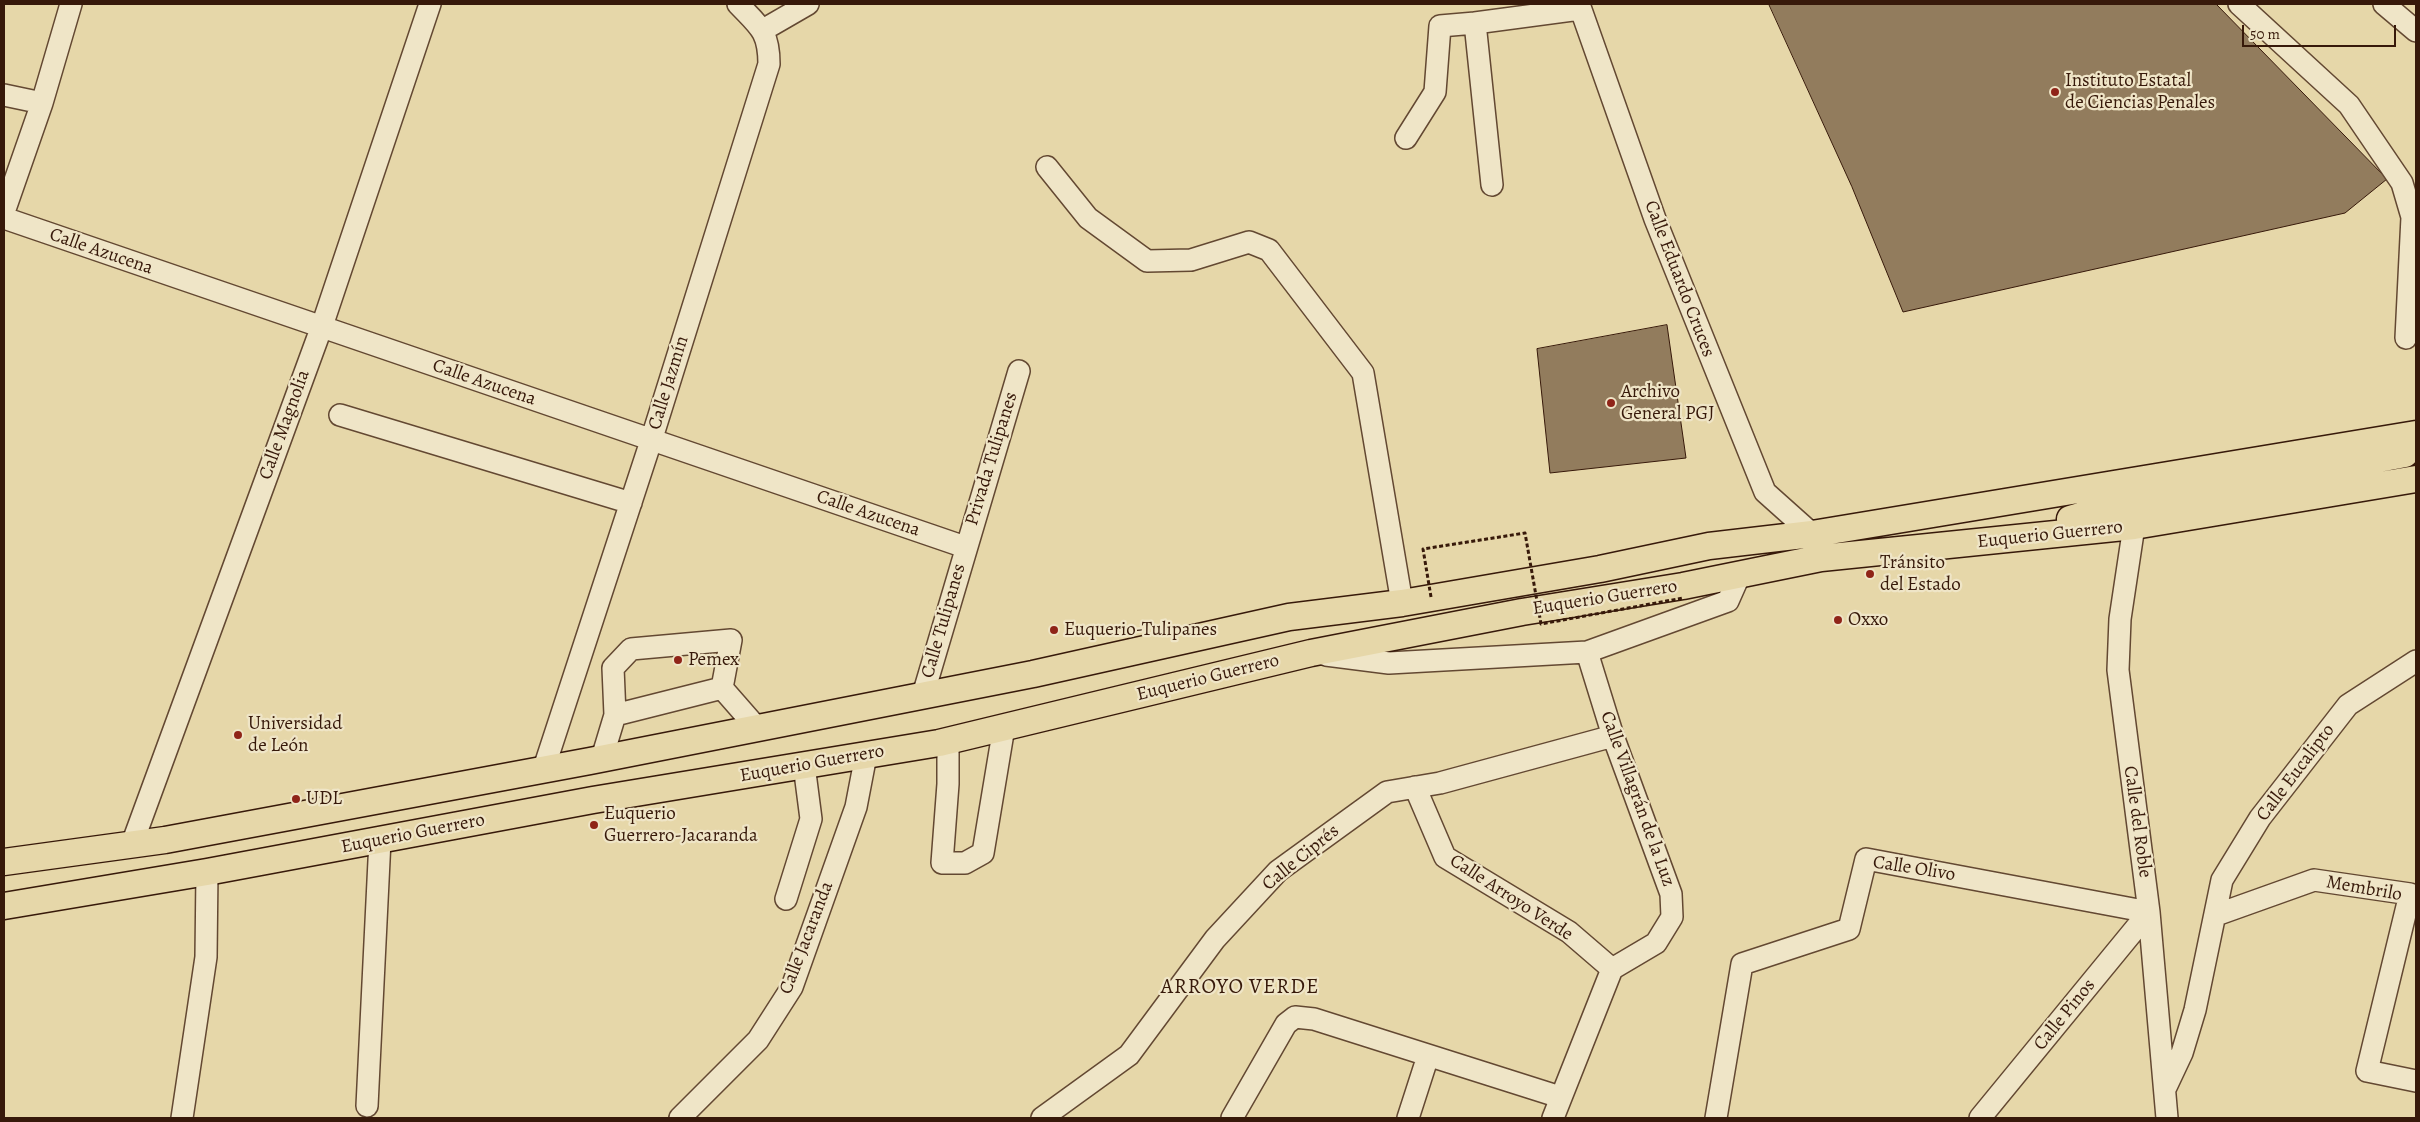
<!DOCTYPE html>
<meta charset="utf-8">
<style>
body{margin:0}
#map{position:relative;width:2420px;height:1122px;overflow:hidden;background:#e6d7a9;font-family:Alegreya,serif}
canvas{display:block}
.frame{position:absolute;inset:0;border:5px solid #37190a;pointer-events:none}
.scale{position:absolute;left:2242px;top:25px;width:154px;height:22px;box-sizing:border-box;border:2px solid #37190a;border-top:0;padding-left:6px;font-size:15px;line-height:18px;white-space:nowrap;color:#37190a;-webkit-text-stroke:4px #efe5c7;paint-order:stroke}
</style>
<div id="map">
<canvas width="2420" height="1122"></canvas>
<div class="frame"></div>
<div class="scale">50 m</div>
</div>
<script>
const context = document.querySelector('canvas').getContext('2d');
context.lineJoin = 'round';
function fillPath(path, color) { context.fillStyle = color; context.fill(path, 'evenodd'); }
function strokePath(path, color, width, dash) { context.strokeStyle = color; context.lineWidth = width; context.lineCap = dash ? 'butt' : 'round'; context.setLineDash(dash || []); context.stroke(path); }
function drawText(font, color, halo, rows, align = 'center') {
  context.font = font + ' Alegreya,serif'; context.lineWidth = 4.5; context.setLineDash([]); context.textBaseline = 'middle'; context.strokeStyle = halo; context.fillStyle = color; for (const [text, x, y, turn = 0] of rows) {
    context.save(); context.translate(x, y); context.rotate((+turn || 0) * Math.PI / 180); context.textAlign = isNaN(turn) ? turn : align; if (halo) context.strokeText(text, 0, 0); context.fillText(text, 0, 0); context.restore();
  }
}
const building = new Path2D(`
 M 1769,4 L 2216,4 L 2387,179 L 2345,213 L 1903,312 L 1852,187 Z
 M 1667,325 L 1686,458 L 1550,473 L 1537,349 Z`);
fillPath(building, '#927c5d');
strokePath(building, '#37190a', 1);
const minor = new Path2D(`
 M 1579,4 L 1655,219 L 1765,492 L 1812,534
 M 2239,4 L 2349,105 L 2402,183 L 2412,217 L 2406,338
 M 2384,4 L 2416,31
 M 763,30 L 808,4
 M 4,95 L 42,103
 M 1406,138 L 1435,92 L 1440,26 L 1475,23
 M 1047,167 L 1088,218 L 1147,261 L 1191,260 L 1249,242 L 1269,250 L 1363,373 L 1402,603
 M 1492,185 L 1475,23 L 1580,9
 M 4,212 L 42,103 L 71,4
 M 4,218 L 965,547
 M 340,415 L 631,503
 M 2134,526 L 2120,619 L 2118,670 L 2149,912 L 2167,1118
 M 1326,655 L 1389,663 L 1587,652 L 1728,601 L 1740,574
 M 923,695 L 1019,371
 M 615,715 L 613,668 L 631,649 L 731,640 L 722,688
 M 948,740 L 948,784 L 942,863 L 965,863 L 983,853 L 1004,727
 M 602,758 L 615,715 L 722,688 L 757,728
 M 544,768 L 651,441 L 769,64 C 769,31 759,26 738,4
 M 1415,787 L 1445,857 L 1569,932 L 1612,969
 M 132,844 L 322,326 L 430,4
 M 786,899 L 811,819 L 804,765
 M 2216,915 L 2314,880 L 2410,894 L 2367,1071 L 2416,1081
 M 2166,1087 L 2182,1053 L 2195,1010 L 2222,880 L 2260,818 L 2348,705 L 2416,661
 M 367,1106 L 380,840
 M 182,1118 L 206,957 L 207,872
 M 680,1118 L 758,1040 L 792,987 L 856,807 L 866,755
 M 1042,1118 L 1129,1055 L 1215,939 L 1278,871 L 1387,792 L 1440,783 L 1613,736
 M 1232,1118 L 1286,1024 L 1295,1017 L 1314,1019 L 1560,1097
 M 1408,1118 L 1428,1056
 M 1553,1118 L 1612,969 L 1656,943 L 1672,917 L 1671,894 L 1613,736 L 1587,652
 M 1716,1118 L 1742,964 L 1849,929 L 1866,859 L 2149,912 L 1980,1118`);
const major = new Path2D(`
 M 2070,519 L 2087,514 L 2405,454
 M 4,862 L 165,840 L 590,761 L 1033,674 L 1289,617 L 1402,603 L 1600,569 L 1709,546 L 1812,534 L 2416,434
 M 4,906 L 207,872 L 593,800 L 939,743 L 1311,653 L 1522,612 L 1683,586 L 1821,558 L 2134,526 L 2416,479`);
strokePath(minor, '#634832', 24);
strokePath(major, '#37190a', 29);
strokePath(minor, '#efe5c7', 21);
strokePath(major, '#e6d7a9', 26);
strokePath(new Path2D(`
 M 1431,597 L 1423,549 L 1525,533 L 1541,624 L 1683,598`), '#37190a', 3, [4, 2.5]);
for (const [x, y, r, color] of [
 [2055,92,5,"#8f2418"],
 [1611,403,5,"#8f2418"],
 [1870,574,5,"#8f2418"],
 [1838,620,5,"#8f2418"],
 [1054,630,5,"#8f2418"],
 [678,660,5,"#8f2418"],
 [238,735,5,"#8f2418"],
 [296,799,5,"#8f2418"],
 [594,825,5,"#8f2418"]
]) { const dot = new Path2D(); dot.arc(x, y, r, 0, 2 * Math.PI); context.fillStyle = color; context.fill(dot); strokePath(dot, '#efe5c7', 2); }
drawText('19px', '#37190a', '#efe5c7', [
 ["Instituto Estatal",2065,81],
 ["de Ciencias Penales",2065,103],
 ["Archivo",1621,392],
 ["General PGJ",1621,414],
 ["Tránsito",1880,563],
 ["del Estado",1880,585],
 ["Oxxo",1848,620],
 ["Euquerio-Tulipanes",1064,630],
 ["Pemex",688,660],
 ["Universidad",248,724],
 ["de León",248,746],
 ["UDL",306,799],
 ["Euquerio",604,814],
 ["Guerrero-Jacaranda",604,836]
], 'left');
drawText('19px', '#37190a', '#efe5c7', [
 ["Calle Azucena",101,252,19],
 ["Calle Eduardo Cruces",1679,279,69],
 ["Calle Azucena",484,383,19],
 ["Calle Jazmín",669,383,-73],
 ["Calle Magnolia",285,425,-70],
 ["Privada Tulipanes",992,459,-73],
 ["Calle Azucena",868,514,19],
 ["Euquerio Guerrero",2050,535,-6],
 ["Euquerio Guerrero",1605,598,-9],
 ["Calle Tulipanes",944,621,-74],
 ["Euquerio Guerrero",1208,678,-14],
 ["Euquerio Guerrero",812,764,-10],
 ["Calle Eucalipto",2296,773,-53],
 ["Calle Villagrán de la Luz",1637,799,70],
 ["Calle del Roble",2137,822,82],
 ["Euquerio Guerrero",413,834,-11],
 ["Calle Ciprés",1301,858,-39],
 ["Calle Olivo",1914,869,9],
 ["Membrilo",2364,889,10],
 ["Calle Arroyo Verde",1511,898,33],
 ["Calle Jacaranda",807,938,-69],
 ["Calle Pinos",2065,1015,-51]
]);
context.letterSpacing = '1px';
drawText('21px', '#37190a', '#efe5c7', [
 ["ARROYO VERDE",1240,988]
]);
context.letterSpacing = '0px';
</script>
